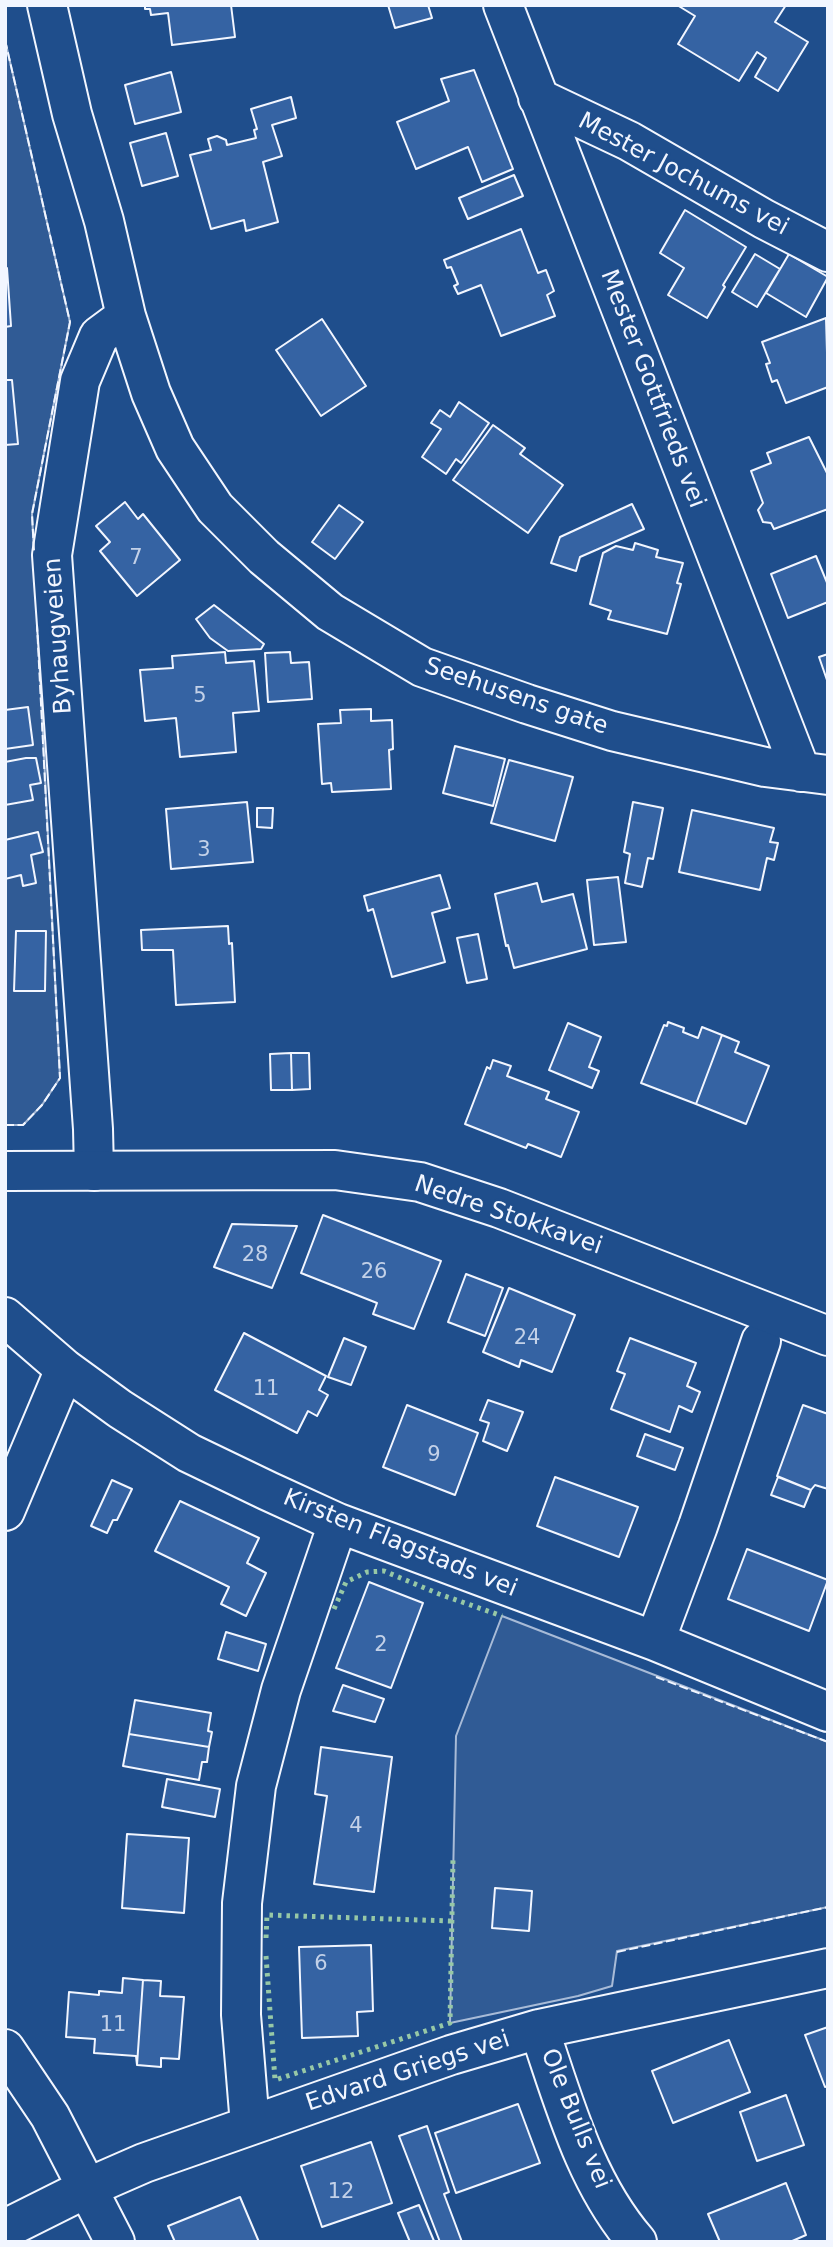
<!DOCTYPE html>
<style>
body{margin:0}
#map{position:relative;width:833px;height:2247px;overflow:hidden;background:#1f4e8c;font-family:"DejaVu Sans",sans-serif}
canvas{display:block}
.frame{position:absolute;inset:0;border:7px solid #f2f6ff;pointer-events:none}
</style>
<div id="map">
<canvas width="833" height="2247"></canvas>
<div class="frame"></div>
</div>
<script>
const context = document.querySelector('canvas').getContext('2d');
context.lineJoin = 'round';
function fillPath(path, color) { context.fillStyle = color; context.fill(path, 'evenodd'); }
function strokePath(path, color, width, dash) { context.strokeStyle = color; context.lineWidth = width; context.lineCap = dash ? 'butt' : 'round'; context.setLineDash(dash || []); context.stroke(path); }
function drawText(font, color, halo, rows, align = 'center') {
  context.font = font + ' "DejaVu Sans",sans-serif'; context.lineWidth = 5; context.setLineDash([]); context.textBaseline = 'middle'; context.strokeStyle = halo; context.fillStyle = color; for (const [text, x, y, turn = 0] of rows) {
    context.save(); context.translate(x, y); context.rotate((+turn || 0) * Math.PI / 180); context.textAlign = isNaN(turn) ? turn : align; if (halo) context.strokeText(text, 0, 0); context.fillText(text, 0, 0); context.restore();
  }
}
const green = new Path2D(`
 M 5,40 L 70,322 L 32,514 L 60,1078 L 42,1105 L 23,1125 L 5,1125 Z
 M 502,1616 L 828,1742 L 828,1907 L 617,1951 L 612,1986 L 578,1996 L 450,2023 L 456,1736 Z`);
fillPath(green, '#305b95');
strokePath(green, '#a8bbd7', 2);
const building = new Path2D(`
 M 145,5 L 231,5 L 235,37 L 172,45 L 168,13 L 151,15 L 150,9 L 145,9 Z
 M 388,5 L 428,5 L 432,18 L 395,28 Z
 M 677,5 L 786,5 L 775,22 L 808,42 L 778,91 L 755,77 L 766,58 L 757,52 L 739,81 L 678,44 L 695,16 Z
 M 474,70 L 513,169 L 482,182 L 468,147 L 416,169 L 397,122 L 449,101 L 441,79 Z
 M 171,72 L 181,112 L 135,124 L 125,85 Z
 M 291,97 L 296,118 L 272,125 L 282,156 L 263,162 L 278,222 L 246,231 L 244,220 L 211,229 L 190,155 L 211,150 L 208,139 L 217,136 L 226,140 L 227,145 L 256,138 L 254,130 L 257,129 L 251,109 Z
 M 166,133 L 178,176 L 142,186 L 130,143 Z
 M 514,175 L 523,196 L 468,219 L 459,198 Z
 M 685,210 L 746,247 L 723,285 L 725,287 L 707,318 L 668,295 L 684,268 L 660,253 Z
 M 521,229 L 538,273 L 546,270 L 554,291 L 547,295 L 555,316 L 501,336 L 481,285 L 458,294 L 454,286 L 458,284 L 451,267 L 447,268 L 444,260 Z
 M 755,254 L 780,269 L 757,307 L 732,292 Z
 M 789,254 L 828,277 L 806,317 L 766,293 Z
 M 5,268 L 7,268 L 11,326 L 5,327 Z
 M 826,318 L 828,387 L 786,403 L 777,380 L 772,382 L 766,364 L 770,363 L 762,342 Z
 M 322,319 L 366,386 L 321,416 L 276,350 Z
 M 5,380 L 12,380 L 18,444 L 5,445 Z
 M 459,402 L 489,423 L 461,463 L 456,459 L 446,474 L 422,457 L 441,429 L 431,423 L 440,410 L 450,417 Z
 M 493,425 L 525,448 L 520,454 L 563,485 L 528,533 L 453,480 Z
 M 809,437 L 828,475 L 828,509 L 774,529 L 771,523 L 763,522 L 758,510 L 763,503 L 751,471 L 771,463 L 767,453 Z
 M 125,502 L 138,519 L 143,514 L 180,560 L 137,596 L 100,551 L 110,542 L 96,526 Z
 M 632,504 L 644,529 L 580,557 L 576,571 L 551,563 L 560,537 Z
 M 339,505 L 363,522 L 335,559 L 312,542 Z
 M 635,543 L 658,550 L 656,557 L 683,563 L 677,583 L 681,584 L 667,634 L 608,619 L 611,611 L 590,604 L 603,553 L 616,546 L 633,550 Z
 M 816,556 L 828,585 L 828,602 L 788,618 L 771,574 Z
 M 214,605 L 264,644 L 261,649 L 228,651 L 210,638 L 196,619 Z
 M 225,652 L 226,663 L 254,661 L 259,711 L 233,713 L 236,752 L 180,757 L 176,718 L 145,721 L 140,670 L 173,668 L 172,656 Z
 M 290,652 L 291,663 L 309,662 L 312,699 L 268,702 L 265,653 Z
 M 828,654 L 828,683 L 819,657 Z
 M 28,707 L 33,745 L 5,749 L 5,710 Z
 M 371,709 L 371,721 L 392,720 L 393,749 L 389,750 L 391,789 L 332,792 L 331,783 L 322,784 L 318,724 L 341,723 L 340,710 Z
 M 455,746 L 505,759 L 493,806 L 443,793 Z
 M 26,758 L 36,758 L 41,783 L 30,785 L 33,800 L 5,805 L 5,762 Z
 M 509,760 L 573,777 L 555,841 L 491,823 Z
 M 247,802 L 253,862 L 171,869 L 166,809 Z
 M 633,802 L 663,808 L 653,859 L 648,858 L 642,887 L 625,883 L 630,854 L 624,852 Z
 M 257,808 L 273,808 L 272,828 L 257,827 Z
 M 692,810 L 774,828 L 770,842 L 778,843 L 774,860 L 767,858 L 760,890 L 679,872 Z
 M 38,832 L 43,852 L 31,855 L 36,883 L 23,886 L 21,875 L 5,879 L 5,840 Z
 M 440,875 L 450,908 L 432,913 L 445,962 L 392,977 L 373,909 L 368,911 L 364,896 Z
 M 618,877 L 626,942 L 594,945 L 587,880 Z
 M 537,883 L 542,902 L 573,894 L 587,949 L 514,968 L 508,945 L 506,946 L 495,894 Z
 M 228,926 L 229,944 L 232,943 L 235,1002 L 176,1005 L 173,950 L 142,950 L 141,930 Z
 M 16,931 L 46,931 L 45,991 L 14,991 Z
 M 478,934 L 487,979 L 467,983 L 457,938 Z
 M 668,1022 L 684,1028 L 683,1032 L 698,1038 L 702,1027 L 722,1035 L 696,1104 L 641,1083 L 664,1025 L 667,1026 Z
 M 568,1023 L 601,1037 L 589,1067 L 599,1071 L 592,1088 L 549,1070 Z
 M 722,1035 L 739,1042 L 735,1052 L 769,1066 L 746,1124 L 696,1104 Z
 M 291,1053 L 292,1090 L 271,1090 L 270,1054 Z
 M 291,1053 L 309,1053 L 310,1089 L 292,1090 Z
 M 493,1060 L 511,1066 L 507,1076 L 549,1092 L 546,1099 L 579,1112 L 561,1157 L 528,1144 L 526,1148 L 465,1124 L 487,1067 L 490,1069 Z
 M 323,1215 L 441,1261 L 414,1329 L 373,1314 L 377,1303 L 301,1273 Z
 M 232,1224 L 297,1226 L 272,1288 L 214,1267 Z
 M 466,1274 L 503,1288 L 485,1336 L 448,1322 Z
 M 509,1288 L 575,1315 L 552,1372 L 521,1360 L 519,1367 L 483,1352 Z
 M 244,1333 L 326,1376 L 319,1390 L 328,1395 L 317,1416 L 308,1411 L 297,1433 L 215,1390 Z
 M 344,1338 L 366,1347 L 351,1385 L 328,1377 Z
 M 630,1338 L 696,1363 L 687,1386 L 700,1392 L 692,1412 L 679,1406 L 670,1432 L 611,1409 L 625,1374 L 617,1371 Z
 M 488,1400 L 523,1412 L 507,1451 L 483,1441 L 489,1423 L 480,1420 Z
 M 407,1405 L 478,1433 L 455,1495 L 383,1467 Z
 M 803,1405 L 828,1414 L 828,1489 L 815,1485 L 811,1490 L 777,1476 Z
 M 645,1434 L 683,1448 L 675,1470 L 637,1456 Z
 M 555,1477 L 638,1507 L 619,1557 L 537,1526 Z
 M 778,1477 L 811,1490 L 804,1507 L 771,1495 Z
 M 112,1480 L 132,1489 L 117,1520 L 113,1520 L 107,1533 L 91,1526 Z
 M 180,1501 L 259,1538 L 247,1563 L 266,1573 L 246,1616 L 221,1604 L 229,1587 L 155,1551 Z
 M 747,1549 L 828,1580 L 809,1631 L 728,1599 Z
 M 369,1582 L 423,1603 L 391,1688 L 336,1668 Z
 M 226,1632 L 266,1644 L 258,1671 L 218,1659 Z
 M 343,1685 L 384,1699 L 375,1722 L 333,1711 Z
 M 135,1700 L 211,1713 L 208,1731 L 212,1732 L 209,1747 L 129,1734 Z
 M 129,1734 L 209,1747 L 207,1762 L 202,1762 L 199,1780 L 123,1766 Z
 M 321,1747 L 392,1757 L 374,1892 L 314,1884 L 327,1796 L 315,1794 Z
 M 167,1779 L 220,1789 L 215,1817 L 162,1807 Z
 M 127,1834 L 189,1838 L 184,1913 L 122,1908 Z
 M 495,1888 L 532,1891 L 529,1931 L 492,1928 Z
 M 371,1945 L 373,2011 L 357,2012 L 358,2036 L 302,2038 L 299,1947 Z
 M 123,1978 L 143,1980 L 137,2065 L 136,2056 L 94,2053 L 95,2039 L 66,2037 L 69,1992 L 99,1995 L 99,1991 L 122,1993 Z
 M 143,1980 L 161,1981 L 160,1996 L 184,1997 L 179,2059 L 161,2058 L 161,2067 L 137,2065 Z
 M 828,2027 L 828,2086 L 825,2087 L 805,2035 Z
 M 729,2040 L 750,2092 L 673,2123 L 652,2071 Z
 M 786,2095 L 804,2145 L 757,2161 L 740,2112 Z
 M 518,2104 L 540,2163 L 456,2193 L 435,2133 Z
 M 427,2126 L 449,2192 L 444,2194 L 462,2242 L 440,2242 L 399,2136 Z
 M 371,2142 L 392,2203 L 322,2227 L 301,2166 Z
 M 786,2183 L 806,2235 L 790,2242 L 720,2242 L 708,2214 Z
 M 240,2197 L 259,2242 L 175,2242 L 168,2226 Z
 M 419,2205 L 434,2241 L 433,2242 L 410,2242 L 398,2213 Z`);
fillPath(building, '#3563a3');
strokePath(building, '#f2f6ff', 2);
const minor = new Path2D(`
 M 47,5 L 72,114 L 104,221 L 126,316 L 151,393 L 175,448 L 215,508 L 264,557 L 330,612 L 422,667 L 527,704 L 612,731 L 765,767 L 828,775
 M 503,5 L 801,772
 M 538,98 L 629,141 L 764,219 L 828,252
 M 94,1171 L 93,1129 L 52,555 L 80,381 L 99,336 L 126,316
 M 5,1317 L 65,1369 L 120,1409 L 189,1453 L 268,1491 L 338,1523 L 655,1641 L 828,1712
 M 5,1511 L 65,1369
 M 655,1641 L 698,1526 L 761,1341
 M 539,2029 C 564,2102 585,2182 637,2242
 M 5,2049 L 50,2116 L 115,2242
 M 250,2125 L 241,2015 L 242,1903 L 256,1786 L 281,1690 L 338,1523
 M 5,2229 L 89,2187 L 144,2163 L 451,2055 L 539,2029 L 828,1968`);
const major = new Path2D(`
 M 5,1171 L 335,1170 L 420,1182 L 499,1208 L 828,1336`);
strokePath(minor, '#f2f6ff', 42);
strokePath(major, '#f2f6ff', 42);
strokePath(minor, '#1f4e8c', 38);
strokePath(major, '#1f4e8c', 38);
strokePath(new Path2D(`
 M 334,1609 L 346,1582 L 367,1572 L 384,1571 L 439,1594 L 502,1616
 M 266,1938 L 267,1915 L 451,1921
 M 266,1956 L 275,2080 L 450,2023 L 453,1858`), '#97c8a6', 5, [3.5, 5]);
strokePath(new Path2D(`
 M 5,40 L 70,322 L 32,514 L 34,551
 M 5,1125 L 23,1125 L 42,1105 L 60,1078 L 37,625
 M 656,1677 L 828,1742
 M 617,1952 L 828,1907`), '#f2f6ff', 2, [9, 3.5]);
drawText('21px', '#c3d1e8', null, [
 ["7",136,559],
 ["5",200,697],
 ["3",204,851],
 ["28",255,1256],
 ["26",374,1273],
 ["24",527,1339],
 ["11",266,1390],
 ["9",434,1456],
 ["2",381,1646],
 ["4",356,1827],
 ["6",321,1965],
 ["11",113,2026],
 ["12",341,2193]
]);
drawText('24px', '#f2f6ff', '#1f4e8c', [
 ["Mester Jochums vei",683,175,28],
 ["Mester Gottfrieds vei",652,389,69],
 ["Byhaugveien",59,636,-94],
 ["Seehusens gate",516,697,19],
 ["Nedre Stokkavei",508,1216,19],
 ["Kirsten Flagstads vei",400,1544,22],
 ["Edvard Griegs vei",408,2072,-18],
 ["Ole Bulls vei",575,2119,68]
]);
</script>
